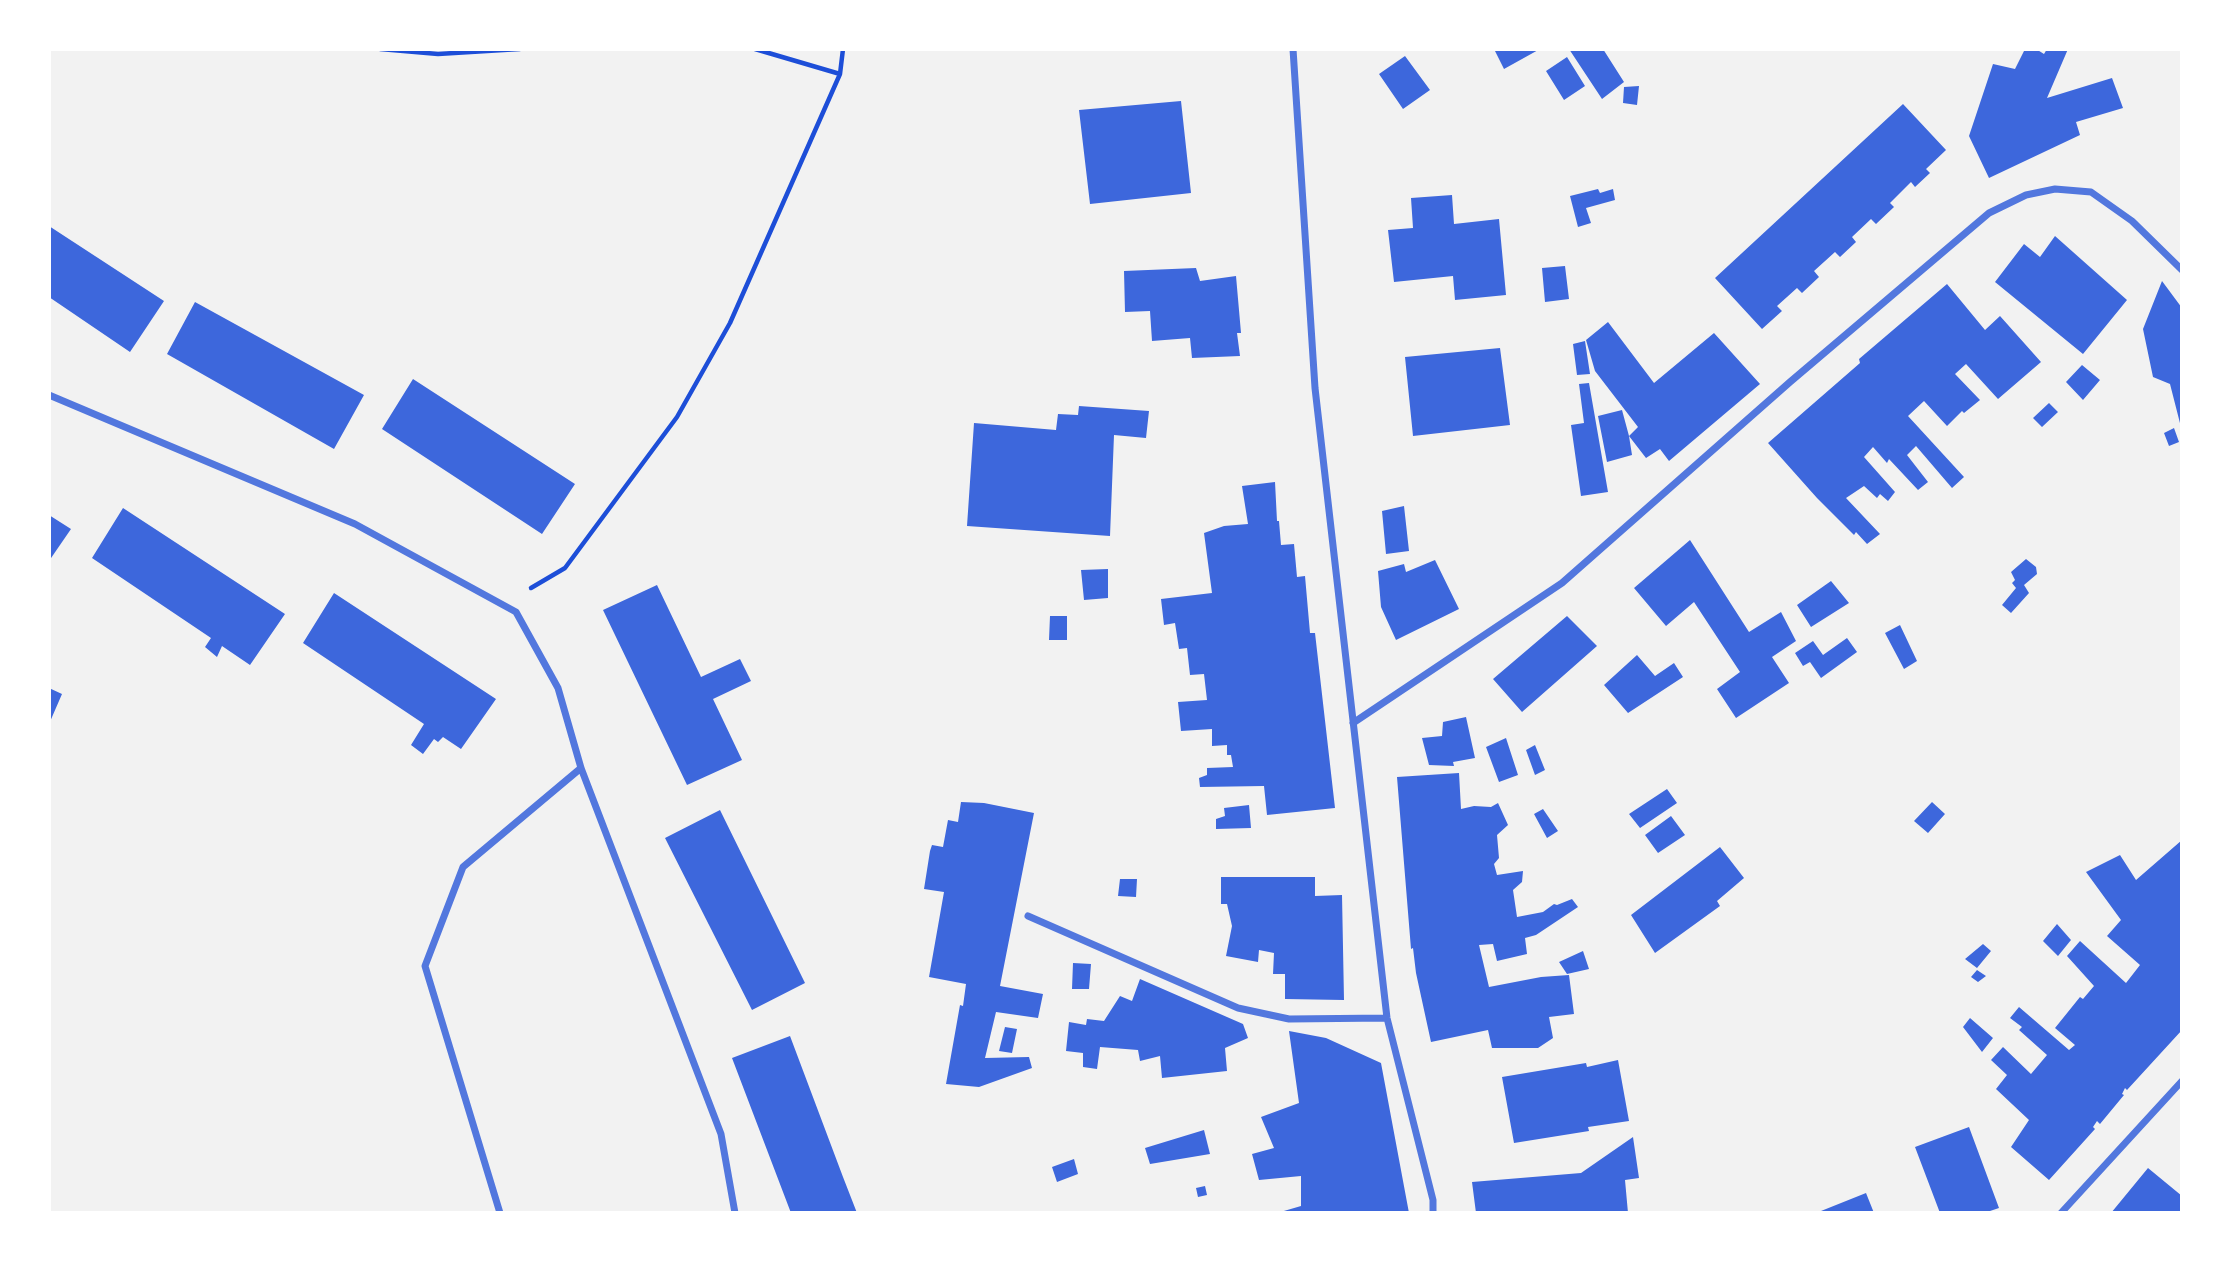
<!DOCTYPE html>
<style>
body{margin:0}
#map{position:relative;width:2231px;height:1262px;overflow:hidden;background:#f2f2f2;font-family:"Roboto Condensed",sans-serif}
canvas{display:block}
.frame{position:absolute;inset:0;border:51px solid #fff;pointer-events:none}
</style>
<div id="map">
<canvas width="2231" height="1262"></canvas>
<div class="frame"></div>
</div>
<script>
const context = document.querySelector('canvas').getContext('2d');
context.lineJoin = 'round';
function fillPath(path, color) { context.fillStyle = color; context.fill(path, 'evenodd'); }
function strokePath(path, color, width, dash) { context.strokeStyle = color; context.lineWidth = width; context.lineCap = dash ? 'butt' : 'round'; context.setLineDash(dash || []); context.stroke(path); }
fillPath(new Path2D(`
 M 1494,49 L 1540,49 L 1504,69 Z
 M 1569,49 L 1603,49 L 1624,82 L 1602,99 Z
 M 2025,49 L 2036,49 L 2044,54 L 2047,49 L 2068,49 L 2047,98 L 2112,78 L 2123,108 L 2076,122 L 2080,135 L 1989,178 L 1969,136 L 1993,64 L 2015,69 Z
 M 1405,56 L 1430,90 L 1403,109 L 1379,74 Z
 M 1567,57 L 1585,86 L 1564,100 L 1546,71 Z
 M 1639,86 L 1637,105 L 1623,103 L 1624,87 Z
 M 1181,101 L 1191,193 L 1090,204 L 1079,110 Z
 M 1903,104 L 1946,150 L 1926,169 L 1930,173 L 1915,187 L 1911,182 L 1890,203 L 1894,207 L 1876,224 L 1871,219 L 1852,237 L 1856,242 L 1840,257 L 1835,252 L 1814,271 L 1819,277 L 1802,293 L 1797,288 L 1777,306 L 1782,311 L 1762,329 L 1715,278 Z
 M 1598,189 L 1600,193 L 1613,189 L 1615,200 L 1586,208 L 1591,223 L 1578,227 L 1570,196 Z
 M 1452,195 L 1454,224 L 1499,219 L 1506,295 L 1455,300 L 1453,276 L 1394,282 L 1388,230 L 1413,228 L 1411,198 Z
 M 49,226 L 164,301 L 130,352 L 49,297 Z
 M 2055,236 L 2127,300 L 2083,354 L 1995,282 L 2024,244 L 2040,257 Z
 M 1565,266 L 1569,299 L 1545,302 L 1542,268 Z
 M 1196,268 L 1200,281 L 1236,276 L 1241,333 L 1237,333 L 1240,356 L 1192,358 L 1190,338 L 1152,341 L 1150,311 L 1125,312 L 1124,271 Z
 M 2162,281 L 2182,308 L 2182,431 L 2170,384 L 2153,377 L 2143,329 Z
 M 1947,284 L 1985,330 L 2000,316 L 2041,362 L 1998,399 L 1966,364 L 1955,374 L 1980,400 L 1964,413 L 1962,411 L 1947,426 L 1924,401 L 1908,416 L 1964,477 L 1952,488 L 1916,446 L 1907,455 L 1928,482 L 1918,490 L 1889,459 L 1887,463 L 1873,447 L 1864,457 L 1895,492 L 1888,501 L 1880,494 L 1877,498 L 1864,486 L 1846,498 L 1880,534 L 1867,544 L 1856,532 L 1854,535 L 1817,498 L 1768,443 L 1860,363 L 1859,359 Z
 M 195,302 L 364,395 L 334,449 L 167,354 Z
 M 1608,322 L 1654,383 L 1714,333 L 1760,384 L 1669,461 L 1660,449 L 1646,458 L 1629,436 L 1632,455 L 1607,462 L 1598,416 L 1622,410 L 1629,436 L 1638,427 L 1595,371 L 1586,340 Z
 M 1585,341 L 1590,374 L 1577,375 L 1573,344 Z
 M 1500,348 L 1510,425 L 1413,436 L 1405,357 Z
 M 2082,365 L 2100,380 L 2083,400 L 2066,382 Z
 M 413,379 L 575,484 L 542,534 L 382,429 Z
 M 1589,383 L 1608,492 L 1581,496 L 1571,425 L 1584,423 L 1579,384 Z
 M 2049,403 L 2058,412 L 2042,427 L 2033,418 Z
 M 1079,406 L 1149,411 L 1146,438 L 1114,435 L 1110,536 L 967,526 L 974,423 L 1056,430 L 1058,414 L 1078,415 Z
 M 2174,428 L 2179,442 L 2169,446 L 2164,433 Z
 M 1275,482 L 1277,521 L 1279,521 L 1281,545 L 1294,544 L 1297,577 L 1305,576 L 1310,633 L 1315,633 L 1335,808 L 1267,815 L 1264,786 L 1200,787 L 1199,778 L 1207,775 L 1207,768 L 1233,767 L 1231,755 L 1227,755 L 1227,745 L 1212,746 L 1212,729 L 1181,731 L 1178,702 L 1207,700 L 1204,674 L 1190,675 L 1187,648 L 1179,649 L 1175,623 L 1164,625 L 1161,599 L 1212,593 L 1204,533 L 1224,526 L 1248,524 L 1242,486 Z
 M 1404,506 L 1409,551 L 1386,554 L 1382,511 Z
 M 123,508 L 285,614 L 250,665 L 222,646 L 217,657 L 205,647 L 211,638 L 92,558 Z
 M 49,515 L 71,529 L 49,561 Z
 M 1690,540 L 1749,632 L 1781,612 L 1796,641 L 1772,657 L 1789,683 L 1736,718 L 1717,689 L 1740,672 L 1694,602 L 1666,626 L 1634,588 Z
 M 2026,559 L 2036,567 L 2037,574 L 2024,585 L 2029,593 L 2011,613 L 2002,605 L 2016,588 L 2012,583 L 2015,580 L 2011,572 Z
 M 1435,560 L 1459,609 L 1396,640 L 1381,607 L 1378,571 L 1404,564 L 1406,572 Z
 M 1108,569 L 1108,598 L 1084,600 L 1081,570 Z
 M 1831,581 L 1849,603 L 1811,627 L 1797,605 Z
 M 657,585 L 701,677 L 740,659 L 751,681 L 713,699 L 742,760 L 687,785 L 603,610 Z
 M 334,593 L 496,699 L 461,749 L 443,737 L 438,742 L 434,739 L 423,754 L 411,745 L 424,724 L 303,643 Z
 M 1050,616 L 1067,616 L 1067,640 L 1049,640 Z
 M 1567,616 L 1597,646 L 1522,712 L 1493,679 Z
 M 1900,625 L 1917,661 L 1904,669 L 1885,633 Z
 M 1847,638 L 1857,652 L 1821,678 L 1810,662 L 1803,666 L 1795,653 L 1813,641 L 1823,655 Z
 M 1637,655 L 1655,676 L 1674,663 L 1683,677 L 1628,713 L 1604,685 Z
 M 49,688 L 62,694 L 49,724 Z
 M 1466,717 L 1475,758 L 1453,762 L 1454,766 L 1429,765 L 1422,738 L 1442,736 L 1443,722 Z
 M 1506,738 L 1518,775 L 1499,782 L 1486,747 Z
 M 1535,745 L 1545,770 L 1535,775 L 1526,750 Z
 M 1459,773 L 1461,809 L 1474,806 L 1491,807 L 1498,803 L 1508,825 L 1497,835 L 1499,858 L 1494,864 L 1497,875 L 1523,871 L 1522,882 L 1513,890 L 1517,917 L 1543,912 L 1554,904 L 1557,905 L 1572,899 L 1578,907 L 1536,935 L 1525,938 L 1527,954 L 1497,961 L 1493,944 L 1479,945 L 1489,987 L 1541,977 L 1569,975 L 1574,1014 L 1549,1017 L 1553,1038 L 1538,1048 L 1492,1048 L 1488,1030 L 1431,1042 L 1416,973 L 1413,948 L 1411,949 L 1397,777 Z
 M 1667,789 L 1677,803 L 1640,828 L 1629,814 Z
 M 961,802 L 984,803 L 1034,813 L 1000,986 L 1043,994 L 1038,1018 L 996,1012 L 985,1058 L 1029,1057 L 1032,1068 L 979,1087 L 946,1084 L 960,1005 L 963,1006 L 966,984 L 929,977 L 944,892 L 924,889 L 930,851 L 932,845 L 943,847 L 948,820 L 958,822 Z
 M 1932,802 L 1945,814 L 1928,833 L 1914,821 Z
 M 1249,805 L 1251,828 L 1216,829 L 1216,819 L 1225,816 L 1224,808 Z
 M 1543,809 L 1558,831 L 1547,838 L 1534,814 Z
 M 720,810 L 805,983 L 752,1010 L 665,838 Z
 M 1671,816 L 1685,835 L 1658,853 L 1645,835 Z
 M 2182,840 L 2182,1030 L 2127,1090 L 2125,1088 L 2122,1094 L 2124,1095 L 2100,1124 L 2097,1121 L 2093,1127 L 2095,1129 L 2049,1180 L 2011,1147 L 2029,1120 L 1996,1089 L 2007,1075 L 1991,1060 L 2003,1047 L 2031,1074 L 2047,1055 L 2019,1030 L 2022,1027 L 2010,1018 L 2019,1007 L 2069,1050 L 2075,1045 L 2055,1028 L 2080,997 L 2083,999 L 2094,986 L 2067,956 L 2080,941 L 2126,983 L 2140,965 L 2107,936 L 2121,920 L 2086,872 L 2120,855 L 2136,880 Z
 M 1720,847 L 1744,878 L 1717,901 L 1720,906 L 1655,953 L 1631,915 Z
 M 1221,877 L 1315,877 L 1315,896 L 1342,895 L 1344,1000 L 1285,999 L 1285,974 L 1273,974 L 1274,953 L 1259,950 L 1258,962 L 1226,956 L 1232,926 L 1227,904 L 1221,904 Z
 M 1120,879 L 1137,879 L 1136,897 L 1118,896 Z
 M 2057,924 L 2071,940 L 2058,956 L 2043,941 Z
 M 1983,944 L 1991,951 L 1977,968 L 1965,959 Z
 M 1583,951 L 1589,969 L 1567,974 L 1559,962 Z
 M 1073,963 L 1091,964 L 1089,989 L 1072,989 Z
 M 1977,970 L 1986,976 L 1978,982 L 1971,977 Z
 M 1140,979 L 1243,1024 L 1248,1038 L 1225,1048 L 1227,1071 L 1162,1078 L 1160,1056 L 1140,1061 L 1138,1050 L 1100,1047 L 1097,1069 L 1083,1067 L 1083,1053 L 1066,1051 L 1069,1022 L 1086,1025 L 1087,1019 L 1104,1021 L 1120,996 L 1132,1001 Z
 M 1970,1018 L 1993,1038 L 1982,1052 L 1963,1027 Z
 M 1005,1027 L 1017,1029 L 1012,1053 L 999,1051 Z
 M 1289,1031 L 1326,1038 L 1381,1063 L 1409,1213 L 1277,1213 L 1301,1206 L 1301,1176 L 1259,1180 L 1252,1154 L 1274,1148 L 1261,1117 L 1299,1103 Z
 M 790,1036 L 843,1177 L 857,1213 L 791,1213 L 732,1058 Z
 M 1618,1060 L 1629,1121 L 1588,1127 L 1589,1131 L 1514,1143 L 1502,1077 L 1586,1063 L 1587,1067 Z
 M 1969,1127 L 1999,1208 L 1984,1213 L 1940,1213 L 1915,1147 Z
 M 1204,1130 L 1210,1154 L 1150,1164 L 1145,1148 Z
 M 1633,1137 L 1639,1178 L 1625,1180 L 1628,1213 L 1476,1213 L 1472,1182 L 1581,1173 Z
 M 1074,1159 L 1078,1174 L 1057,1182 L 1052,1167 Z
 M 2148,1168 L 2182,1196 L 2182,1213 L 2111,1213 Z
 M 1205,1186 L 1207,1195 L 1198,1197 L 1196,1188 Z
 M 1866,1193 L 1874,1213 L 1816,1213 Z`), '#3d67dc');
strokePath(new Path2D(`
 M 380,49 L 438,54 L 520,49
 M 755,49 L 840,74
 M 531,588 L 565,568 L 677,417 L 730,323 L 840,74 L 843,49`), '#1d4ed8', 4.5);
strokePath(new Path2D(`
 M 1293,49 L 1315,388 L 1387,1018 L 1433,1200 L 1433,1213
 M 49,395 L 355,524 L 516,612 L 558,688 L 581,768 L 721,1134 L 735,1213
 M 1353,723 L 1562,583 L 1790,382 L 1989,213 L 2026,195 L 2055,189 L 2091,192 L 2132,221 L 2182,270
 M 1028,916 L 1238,1008 L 1289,1019 L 1387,1018
 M 500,1213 L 425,966 L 463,867 L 581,768
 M 2061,1213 L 2182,1081`), '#5277de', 7);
</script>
